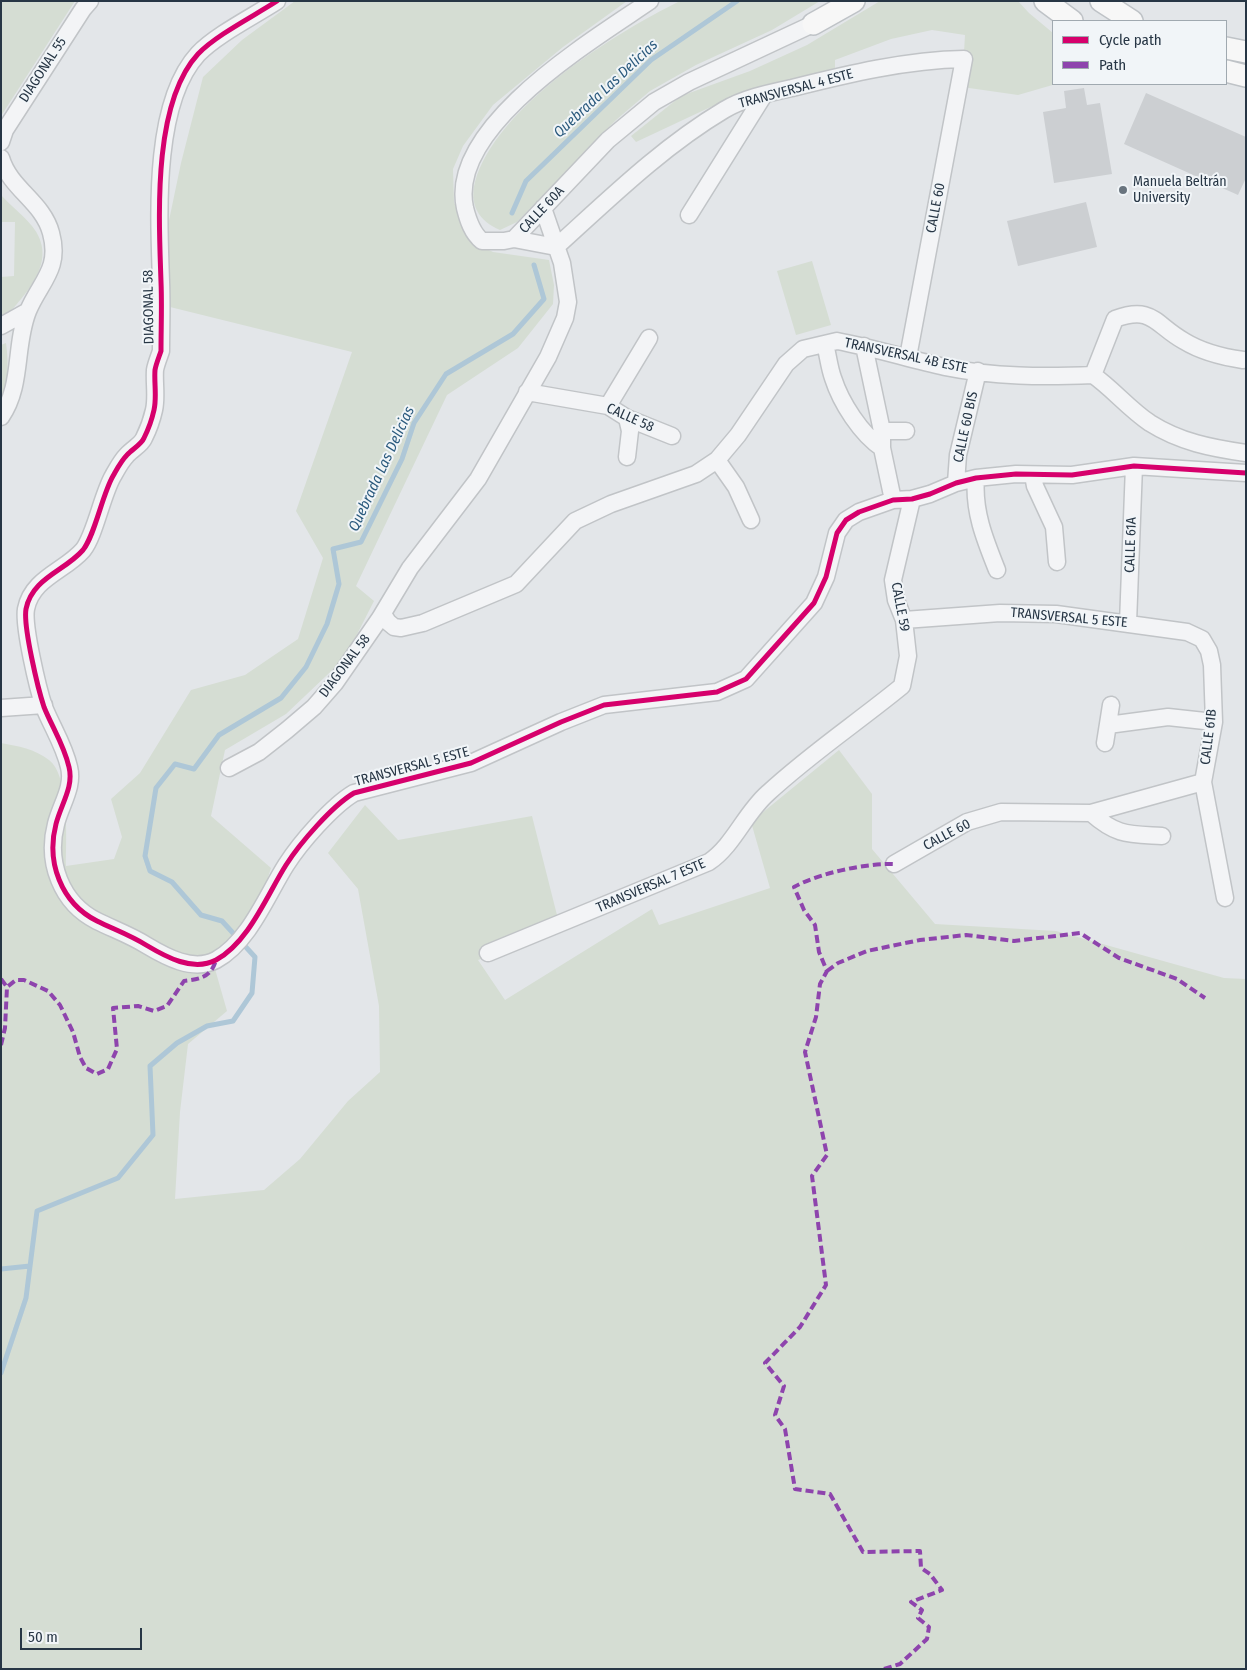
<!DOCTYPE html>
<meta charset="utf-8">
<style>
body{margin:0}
#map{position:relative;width:1247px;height:1670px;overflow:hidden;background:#e3e6e9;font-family:"Fira Sans Condensed",sans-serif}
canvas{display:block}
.frame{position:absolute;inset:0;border:2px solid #273645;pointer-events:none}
.legend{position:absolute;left:1052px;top:20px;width:175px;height:65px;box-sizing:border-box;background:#f1f5f8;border:1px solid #a0a9b0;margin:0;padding:6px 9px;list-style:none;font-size:15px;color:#273645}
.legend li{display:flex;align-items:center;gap:10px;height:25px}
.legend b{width:25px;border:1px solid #a0a9b0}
.scale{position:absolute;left:20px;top:1628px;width:122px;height:22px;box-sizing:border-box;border:2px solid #273645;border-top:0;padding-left:6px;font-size:15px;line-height:18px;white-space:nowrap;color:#273645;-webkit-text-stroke:4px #f1f5f8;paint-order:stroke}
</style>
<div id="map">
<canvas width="1247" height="1670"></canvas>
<div class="frame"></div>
<ul class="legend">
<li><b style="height:6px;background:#d6006c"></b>Cycle path</li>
<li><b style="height:6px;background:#8e44ad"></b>Path</li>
</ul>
<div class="scale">50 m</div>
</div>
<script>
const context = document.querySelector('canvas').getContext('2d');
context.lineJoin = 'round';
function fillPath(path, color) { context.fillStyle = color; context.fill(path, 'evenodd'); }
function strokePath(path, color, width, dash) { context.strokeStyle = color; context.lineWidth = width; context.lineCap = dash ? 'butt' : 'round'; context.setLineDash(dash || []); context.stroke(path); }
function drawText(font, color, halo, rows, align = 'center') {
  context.font = font + ' "Fira Sans Condensed",sans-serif'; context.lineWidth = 4; context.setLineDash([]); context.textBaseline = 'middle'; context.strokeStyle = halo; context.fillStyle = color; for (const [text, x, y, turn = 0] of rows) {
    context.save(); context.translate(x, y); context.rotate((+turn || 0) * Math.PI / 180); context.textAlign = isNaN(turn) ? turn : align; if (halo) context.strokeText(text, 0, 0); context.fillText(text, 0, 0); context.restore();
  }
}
fillPath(new Path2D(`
 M 1,1 L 75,1 L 1,116 Z
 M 295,1 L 627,1 L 563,47 L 493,105 L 463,146 L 453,169 L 454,202 L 469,240 L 493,252 L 549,260 L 554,285 L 553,304 L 518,348 L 447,395 L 356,586 L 374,601 L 345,658 L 286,714 L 225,750 L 211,816 L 271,868 L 250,935 L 215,969 L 227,1011 L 188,1044 L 180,1112 L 175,1199 L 264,1190 L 300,1159 L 348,1101 L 380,1072 L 379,1006 L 358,889 L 328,853 L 365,805 L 398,840 L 532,816 L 561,931 L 478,960 L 505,1000 L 652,909 L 659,925 L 770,888 L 751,822 L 839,750 L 872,794 L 872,849 L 935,924 L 1056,931 L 1224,978 L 1246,979 L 1246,1669 L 1,1669 L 1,743 C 18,746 35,749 49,760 C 70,776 66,840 66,866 L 114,859 L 122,837 L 111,799 L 140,773 L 191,690 L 245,675 L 298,639 L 323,558 L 296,511 L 352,352 L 170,307 L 167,230 L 181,163 L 203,77 L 242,40 Z
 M 680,1 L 820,1 L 772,30 L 696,65 L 650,91 L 616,120 L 517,222 L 500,230 C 479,221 469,205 475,182 C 496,107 613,34 680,1 Z
 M 880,1 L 1018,1 L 1029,13 L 1053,33 L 1053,84 L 1056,84 L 1018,95 L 962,87 L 965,35 L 932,30 L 891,39 L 835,60 L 835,69 L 752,91 L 717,104 L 636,142 L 631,136 L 681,96 L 750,71 L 807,45 Z
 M 1,195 C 11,206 23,215 32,226 C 59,260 28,291 6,317 L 1,319 L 1,277 L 14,276 L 15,222 L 1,222 Z
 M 812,261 L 831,325 L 796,335 L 777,271 Z
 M 6,343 C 9,365 8,384 1,405 L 1,345 Z`), '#d5ddd3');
strokePath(new Path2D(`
 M 512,213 L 526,181 L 651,60 L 737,1
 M 1,1269 L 30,1266
 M 1,1373 L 26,1298 L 37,1211 L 118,1178 L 153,1135 L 150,1066 L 177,1043 L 207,1026 L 233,1021 L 252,993 L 255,957 L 222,921 L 201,915 L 172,882 L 150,871 L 145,856 L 156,788 L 175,764 L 194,769 L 219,735 L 281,698 L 306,667 L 327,624 L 339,584 L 333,549 L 361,542 L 402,459 L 414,423 L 446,374 L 513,334 L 544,299 L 534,265`), '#aec7d7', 5);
fillPath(new Path2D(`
 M 1084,88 L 1087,105 L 1100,103 L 1112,174 L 1054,183 L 1043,112 L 1066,108 L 1064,91 Z
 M 1146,93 L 1246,137 L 1246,178 L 1238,195 L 1124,144 Z
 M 1086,202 L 1097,247 L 1018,266 L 1007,221 Z`), '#cccfd2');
const minor = new Path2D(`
 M 277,1 C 254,16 216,35 198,54 C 152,104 159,219 161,282 C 162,305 161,328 161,351 C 159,357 156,364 155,370 C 154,383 157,397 154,410 C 152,419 148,430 144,438 C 141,445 132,449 127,455 C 121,461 117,469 113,476 C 102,495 95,535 83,550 C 65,571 32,578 26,609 C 23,626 38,689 44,707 C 52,727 64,745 69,767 C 74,787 61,804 56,824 C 46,862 61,903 97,921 C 113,929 130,935 146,945 C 166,957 193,972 216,960 C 249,942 267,895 286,865 C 300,843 332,806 354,793 L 471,763 L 561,722 L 604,705 L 717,692 L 746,679 L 814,603 L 826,577 L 837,533 L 846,520 L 859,512 L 893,500 L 912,499 L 930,494 L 956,483 L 976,478 L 1016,474 L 1072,475 L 1134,466 L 1246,473
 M 650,1 C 593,40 447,127 465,208 C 468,220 472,233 482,241 L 504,241 L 514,239 L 608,140 L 654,102 L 689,82 L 813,24 L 821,18
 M 1,142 L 5,130 L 83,9 L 90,1
 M 1,158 C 10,189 43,202 51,233 C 61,269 40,282 28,311 C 14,346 23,385 1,417
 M 689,215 L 764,95
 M 514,239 L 556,247
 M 556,247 C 609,199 662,147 724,110 C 744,98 769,93 792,88 C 848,74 906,60 964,59 L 908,357
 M 1,326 L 28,311
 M 825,344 C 828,355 829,367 833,378 C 841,403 861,434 882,448
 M 864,346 L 882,431 L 882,448 L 893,500
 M 1093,375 L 1115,319 C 1153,305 1155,325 1184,341 C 1202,352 1222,357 1243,360
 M 527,392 L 608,406 L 627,418 L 672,436
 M 608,406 L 649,338
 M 627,418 L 630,431 L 627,457
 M 882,431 L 906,431
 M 717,460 L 736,487 L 751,520
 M 1033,475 L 1035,486 L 1054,527 L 1057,562
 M 976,478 C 973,511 985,540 997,570
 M 956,483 L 958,455 L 978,371
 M 383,614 L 388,622 L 394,627 L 401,628 L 423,623 L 516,584 L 575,521 L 611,504 L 696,474 L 717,460 L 738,435 L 786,364 L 803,349 L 837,341 C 874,348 909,359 945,367 C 994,377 1044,377 1093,375 C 1113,389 1129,409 1150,423 C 1180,442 1211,448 1246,453
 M 904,620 L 1000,613 L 1056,614 L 1187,632 L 1202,639 L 1209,651 L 1212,665 L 1214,722 L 1203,782 L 1225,898
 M 1128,623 L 1134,466
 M 1,708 L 44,705
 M 1108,725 L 1168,717 L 1214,722
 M 1105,743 L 1111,705
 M 229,768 L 259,752 L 287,730 L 314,707 L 335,683 L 380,618 L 410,568 L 478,479 L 548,357 L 565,318 L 568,302 L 562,263 L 543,208
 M 1091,813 C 1117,836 1128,834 1162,836
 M 894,864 L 967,822 L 1001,812 L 1091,813 L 1203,782
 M 488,953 L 709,862 C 734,845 745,813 768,793 C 810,754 858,722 902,686 L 908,656 L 904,620 L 896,600 L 893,580 L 912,499`);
const major = new Path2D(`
 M 1045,1 L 1072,21
 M 1101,1 L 1132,21
 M 813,24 L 854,1
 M 1226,48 L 1246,52
 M 1226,71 L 1246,76`);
strokePath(minor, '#c1c4c7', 19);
strokePath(major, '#bfc3c7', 24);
strokePath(minor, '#f3f4f6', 16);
strokePath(major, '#f7f7f7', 21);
strokePath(new Path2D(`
 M 827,971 L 838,963 L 867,951 L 920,940 L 966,935 L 1014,941 L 1080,933 L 1119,958 L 1177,979 L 1205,998
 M 1,979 L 7,987
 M 1,1045 L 5,1028 L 7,987 L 16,980 L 24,980 L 48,991 L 60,1005 L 73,1032 L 80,1057 L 86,1068 L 97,1074 L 108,1069 L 117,1049 L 113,1008 L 138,1006 L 154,1011 L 167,1006 L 184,981 C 201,979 211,977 216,960
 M 884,1669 L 900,1664 L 927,1639 L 929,1627 L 918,1618 L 922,1610 L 911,1602 L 942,1590 L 930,1574 L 921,1568 L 920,1551 L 863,1552 L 830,1494 L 795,1489 L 785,1429 L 775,1415 L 784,1386 L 765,1363 L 800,1327 L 826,1285 L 812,1176 L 827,1155 L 805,1052 L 816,1017 L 820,984 L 827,971 L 819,952 L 815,925 L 804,910 L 794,887 C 819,873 867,863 894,864`), '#8e44ad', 4, [8, 4]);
strokePath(new Path2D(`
 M 277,1 C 254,16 216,35 198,54 C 152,104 159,219 161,282 C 162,305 161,328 161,351 C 159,357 156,364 155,370 C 154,383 157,397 154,410 C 152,419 148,430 144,438 C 141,445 132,449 127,455 C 121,461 117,469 113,476 C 102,495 95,535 83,550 C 65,571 32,578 26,609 C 23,626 38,689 44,707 C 52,727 64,745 69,767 C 74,787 61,804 56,824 C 46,862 61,903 97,921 C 113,929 130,935 146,945 C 166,957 193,972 216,960 C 249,942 267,895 286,865 C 300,843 332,806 354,793 L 471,763 L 561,722 L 604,705 L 717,692 L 746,679 L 814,603 L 826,577 L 837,533 L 846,520 L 859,512 L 893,500 L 912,499 L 930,494 L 956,483 L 976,478 L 1016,474 L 1072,475 L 1134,466 L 1246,473`), '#d6006c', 5);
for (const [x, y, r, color] of [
 [1123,190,5,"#69747e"]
]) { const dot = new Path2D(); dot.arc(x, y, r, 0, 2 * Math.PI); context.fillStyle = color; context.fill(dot); strokePath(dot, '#f1f5f8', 2); }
drawText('14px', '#273645', '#f1f5f8', [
 ["DIAGONAL 55",43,70,-57],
 ["TRANSVERSAL 4 ESTE",796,89,-15],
 ["CALLE 60",936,208,-79],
 ["CALLE 60A",542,210,-47],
 ["DIAGONAL 58",149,307,-91],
 ["TRANSVERSAL 4B ESTE",906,356,12],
 ["CALLE 58",630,418,24],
 ["CALLE 60 BIS",966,427,-78],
 ["CALLE 61A",1131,545,-88],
 ["CALLE 59",900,607,79],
 ["TRANSVERSAL 5 ESTE",1069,618,5],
 ["DIAGONAL 58",345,666,-53],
 ["CALLE 61B",1209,737,-83],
 ["TRANSVERSAL 5 ESTE",412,767,-15],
 ["CALLE 60",947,835,-28],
 ["TRANSVERSAL 7 ESTE",651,886,-23]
]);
drawText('14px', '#273645', '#f1f5f8', [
 ["Manuela Beltrán",1133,182],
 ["University",1133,198]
], 'left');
drawText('italic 15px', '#2c5b7e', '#f1f5f8', [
 ["Quebrada Las Delicias",606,89,-43],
 ["Quebrada Las Delicias",382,469,-65]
]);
</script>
